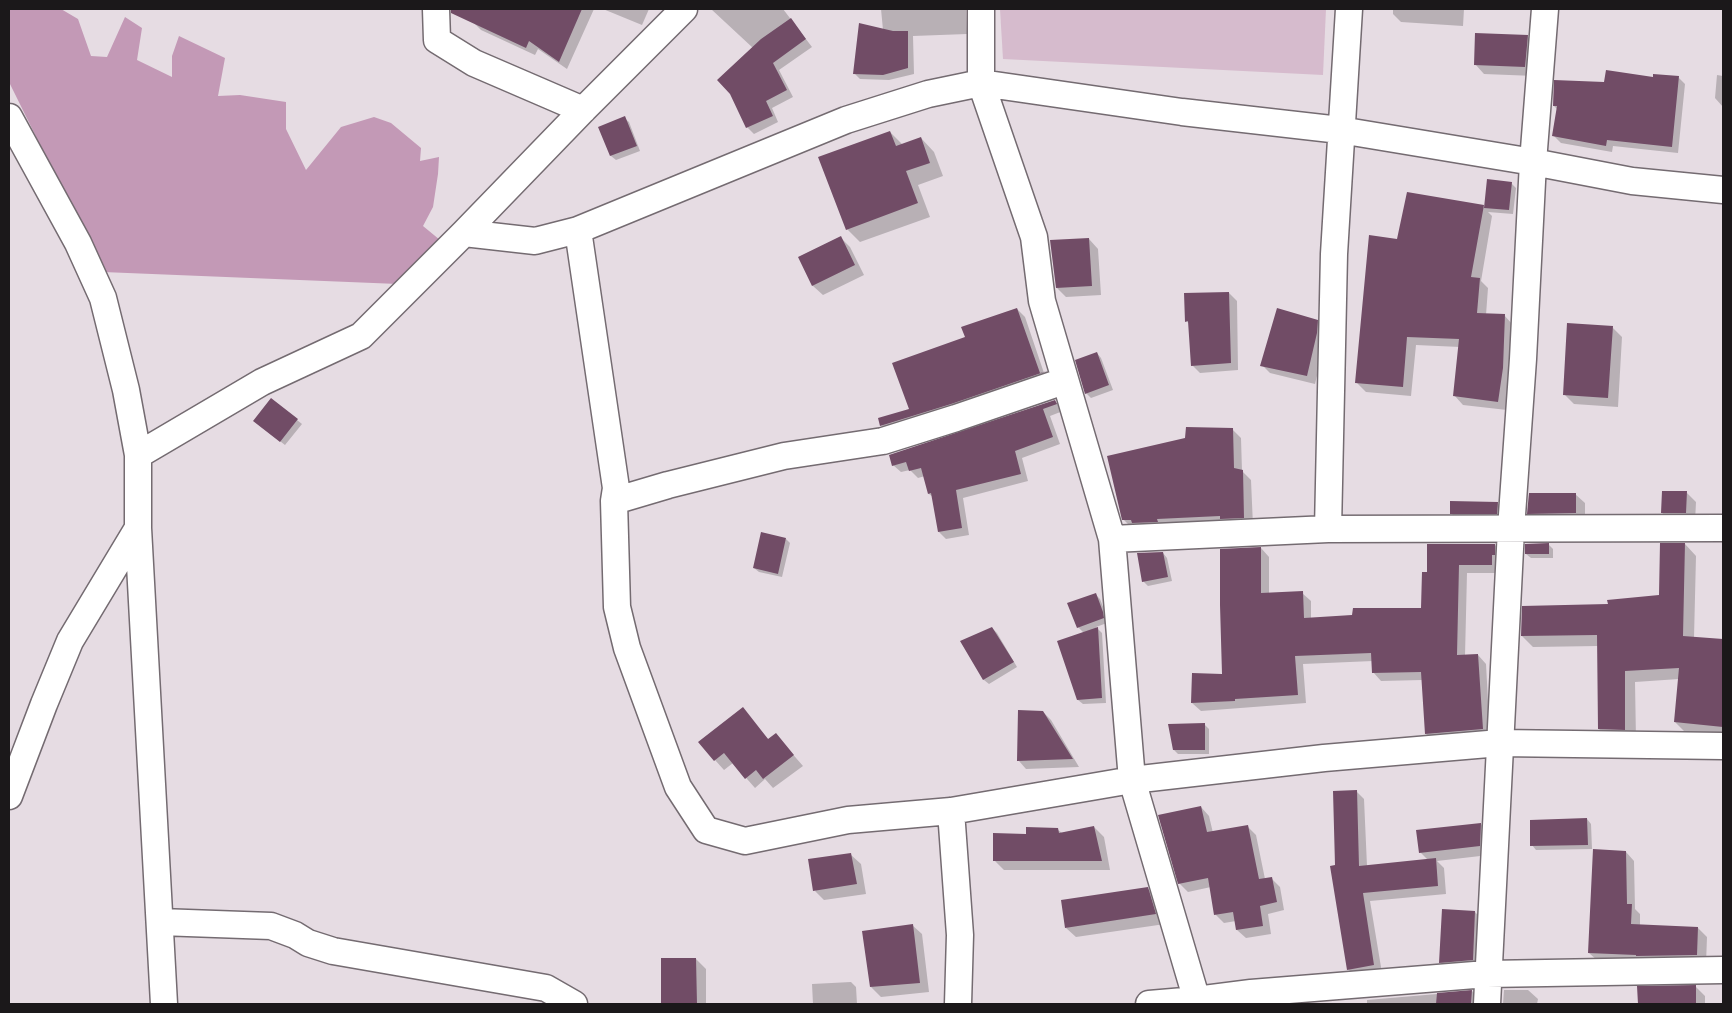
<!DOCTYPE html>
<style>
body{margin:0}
#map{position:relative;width:1732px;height:1013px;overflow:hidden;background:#e6dce3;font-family:Rubik,sans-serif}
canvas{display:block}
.frame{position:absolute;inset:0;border:10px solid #1b181a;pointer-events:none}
</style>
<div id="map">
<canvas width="1732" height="1013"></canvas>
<div class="frame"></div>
</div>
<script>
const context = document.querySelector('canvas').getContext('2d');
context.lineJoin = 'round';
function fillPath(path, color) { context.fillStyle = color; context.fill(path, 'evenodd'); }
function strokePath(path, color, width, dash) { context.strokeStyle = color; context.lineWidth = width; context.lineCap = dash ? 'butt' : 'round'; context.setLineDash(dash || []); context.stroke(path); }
fillPath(new Path2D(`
 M 1000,9 L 1326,9 L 1323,75 L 1003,59 Z`), '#d6bbcd');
fillPath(new Path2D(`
 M 9,9 L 61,9 L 78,19 L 91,56 L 107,57 L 125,17 L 142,28 L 137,60 L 172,77 L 172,56 L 179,36 L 225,58 L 218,96 L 240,95 L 286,102 L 286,129 L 306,170 L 341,127 L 374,117 L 391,123 L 421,148 L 420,161 L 439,157 L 438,174 L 433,207 L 423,226 L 440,240 L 398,284 L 103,272 L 9,82 Z`), '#c399b6');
fillPath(new Path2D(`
 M 201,9 L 229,9 L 229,10 L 202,10 Z
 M 477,9 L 594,9 L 567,69 L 538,49 L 535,55 L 481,30 L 473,22 Z
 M 603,9 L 649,9 L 642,25 Z
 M 711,9 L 783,9 L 812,47 L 779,70 L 793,97 L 772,108 L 778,122 L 754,134 L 747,127 L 753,48 Z
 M 881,9 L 966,9 L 967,34 L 913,36 L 914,74 L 889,80 L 860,79 L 854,73 L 883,30 Z
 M 1393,9 L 1464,9 L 1463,26 L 1401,22 L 1393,14 Z
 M 1527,36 L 1537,46 L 1535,76 L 1484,74 L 1475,64 Z
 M 1717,75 L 1723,76 L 1723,107 L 1715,98 Z
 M 1678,77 L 1685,84 L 1678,153 L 1613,146 L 1612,152 L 1561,143 L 1554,136 L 1558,110 L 1554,106 L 1605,84 Z
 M 624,118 L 629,122 L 640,151 L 616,160 L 611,156 L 600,128 Z
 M 890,132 L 903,145 L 921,138 L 934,152 L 943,176 L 918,185 L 930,217 L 860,242 L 847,229 Z
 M 1511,183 L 1516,188 L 1513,214 L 1488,212 L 1492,216 L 1481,281 L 1488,288 L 1486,315 L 1504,315 L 1513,325 L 1507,410 L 1463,405 L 1454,395 L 1460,347 L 1416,345 L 1411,396 L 1366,392 L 1357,383 L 1398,240 L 1483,206 L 1485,208 Z
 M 840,237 L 850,247 L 864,275 L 823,295 L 813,286 L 799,257 Z
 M 1089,239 L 1098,249 L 1101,295 L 1066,297 L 1057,288 Z
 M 1229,293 L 1237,301 L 1238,370 L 1200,373 L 1192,365 L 1190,324 L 1186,321 Z
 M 1017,309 L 1025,317 L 1044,373 L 1047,372 L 1054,379 L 889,434 L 881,426 L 911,410 L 967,338 Z
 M 1317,321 L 1325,329 L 1325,342 L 1315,384 L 1270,373 L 1262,365 Z
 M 1612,327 L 1622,337 L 1618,407 L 1574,404 L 1564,394 Z
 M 1097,353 L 1101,358 L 1113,390 L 1091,398 L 1086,393 Z
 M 1055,401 L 1063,411 L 1050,416 L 1060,444 L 1022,458 L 1028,481 L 963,498 L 969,535 L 946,539 L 939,532 L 933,497 L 929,494 L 925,476 L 918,478 L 910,470 L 901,472 L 893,465 Z
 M 297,420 L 302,424 L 285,445 L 259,425 Z
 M 1232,429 L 1241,438 L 1242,471 L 1251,480 L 1253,526 L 1132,528 L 1123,519 Z
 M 1686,492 L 1696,502 L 1695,522 L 1672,522 L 1662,513 Z
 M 1575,494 L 1585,503 L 1585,523 L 1538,523 L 1528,513 Z
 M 1497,503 L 1502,507 L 1501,518 L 1456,518 L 1451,513 Z
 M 786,539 L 790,543 L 782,577 L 759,572 L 754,568 Z
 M 1685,544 L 1696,556 L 1694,638 L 1723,641 L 1723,736 L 1686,733 L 1675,722 L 1679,679 L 1635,682 L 1636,740 L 1610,740 L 1599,729 L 1598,646 L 1533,647 L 1522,636 L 1609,606 L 1660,596 Z
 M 1495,545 L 1503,553 L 1500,573 L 1467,573 L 1465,656 L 1478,655 L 1486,664 L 1490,737 L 1434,742 L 1426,734 L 1422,680 L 1381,681 L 1373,672 L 1373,661 L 1303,664 L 1306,703 L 1201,711 L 1192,703 L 1224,675 L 1261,548 L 1269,557 L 1269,594 L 1302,593 L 1311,601 L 1311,619 L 1423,609 L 1423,574 Z
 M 1549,545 L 1553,549 L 1553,558 L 1531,558 L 1526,554 Z
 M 1163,553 L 1167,558 L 1172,581 L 1148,586 L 1143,581 Z
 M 1095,594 L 1100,599 L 1107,617 L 1107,623 L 1096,627 L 1102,633 L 1106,703 L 1083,704 L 1078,700 L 1084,633 L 1078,627 Z
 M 992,628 L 997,633 L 1017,667 L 989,684 L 984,680 L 961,642 Z
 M 742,709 L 769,740 L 776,735 L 803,766 L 773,788 L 765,779 L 755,788 L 733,763 L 724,770 L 715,760 Z
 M 1043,712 L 1051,720 L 1079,767 L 1026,769 L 1019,761 Z
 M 1204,724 L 1209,729 L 1209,754 L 1178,754 L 1174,750 Z
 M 1356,791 L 1364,799 L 1367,866 L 1428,860 L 1420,852 L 1481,824 L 1490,834 L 1489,855 L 1437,861 L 1444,868 L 1446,894 L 1370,901 L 1382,973 L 1356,977 L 1348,969 L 1336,866 Z
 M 1201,807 L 1209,816 L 1213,833 L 1247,826 L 1256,835 L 1265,879 L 1271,878 L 1280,887 L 1284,910 L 1268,914 L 1271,934 L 1246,938 L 1237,930 L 1236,921 L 1224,923 L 1215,914 L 1211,887 L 1188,892 L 1179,883 Z
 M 1587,819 L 1591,824 L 1592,849 L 1536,850 L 1532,845 Z
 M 1094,827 L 1104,837 L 1110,870 L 1004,870 L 994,860 L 1028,835 L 1058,830 L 1062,833 Z
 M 1626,852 L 1634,861 L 1635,909 L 1640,914 L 1640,926 L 1698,928 L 1707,937 L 1706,964 L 1598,961 L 1589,953 Z
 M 851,855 L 861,864 L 866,894 L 824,900 L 815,891 Z
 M 1147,888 L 1157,898 L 1165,924 L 1076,937 L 1066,928 Z
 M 1475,912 L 1484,922 L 1482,969 L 1449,972 L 1440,962 Z
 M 912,925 L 922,934 L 929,992 L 881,997 L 871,987 Z
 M 662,959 L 696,959 L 706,969 L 706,1004 L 662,1004 Z
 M 851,982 L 856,987 L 857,1004 L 813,1004 L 812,984 Z
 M 1696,987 L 1705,996 L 1705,1004 L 1639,1004 L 1638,988 Z
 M 1504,990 L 1528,990 L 1538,999 L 1537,1004 L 1503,1004 Z
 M 1472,991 L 1481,1001 L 1482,1004 L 1367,1004 L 1367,1000 Z`), '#0003');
fillPath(new Path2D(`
 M 451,9 L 582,9 L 559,62 L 529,41 L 526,48 L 451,13 Z
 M 791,18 L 806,39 L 773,63 L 787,90 L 766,101 L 773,116 L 746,128 L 730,94 L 717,80 L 761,39 Z
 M 859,23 L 893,31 L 908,31 L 908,68 L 883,75 L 853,74 Z
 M 1475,33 L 1528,35 L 1525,67 L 1474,65 Z
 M 1606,70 L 1653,77 L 1653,74 L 1679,76 L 1672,147 L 1607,140 L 1606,146 L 1552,136 L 1557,106 L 1553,106 L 1554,80 L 1604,82 Z
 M 625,116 L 637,146 L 610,156 L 598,127 Z
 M 890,131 L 896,146 L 921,137 L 930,163 L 906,171 L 918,203 L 846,230 L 818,157 Z
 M 1487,179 L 1512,182 L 1509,210 L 1484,208 Z
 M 1407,192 L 1484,205 L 1471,277 L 1480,278 L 1477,313 L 1505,314 L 1503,368 L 1498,402 L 1453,396 L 1459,339 L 1407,337 L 1403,387 L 1355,383 L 1369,235 L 1397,239 Z
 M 841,236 L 855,265 L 812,286 L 798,257 Z
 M 1089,238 L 1092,286 L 1056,288 L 1050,240 Z
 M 1229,292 L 1231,363 L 1191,366 L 1188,321 L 1185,322 L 1184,293 Z
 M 1017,308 L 1040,373 L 1047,371 L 951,404 L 880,426 L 878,418 L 909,409 L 892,363 L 965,337 L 961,327 Z
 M 1277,308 L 1318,320 L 1317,333 L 1307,376 L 1260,366 Z
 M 1567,323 L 1613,326 L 1608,398 L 1563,395 Z
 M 1097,352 L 1109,385 L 1085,394 L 1075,360 Z
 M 271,398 L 298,419 L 280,442 L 253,421 Z
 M 1055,400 L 1057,404 L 1043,409 L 1053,437 L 1015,451 L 1021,474 L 956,490 L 962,528 L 938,532 L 931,493 L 928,494 L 921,468 L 909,471 L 906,462 L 892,466 L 889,455 Z
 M 1186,427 L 1233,428 L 1234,468 L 1243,470 L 1244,518 L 1220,519 L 1220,516 L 1157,519 L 1158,522 L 1132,523 L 1131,520 L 1122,520 L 1107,456 L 1185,438 Z
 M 1662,491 L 1687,491 L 1686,513 L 1661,513 Z
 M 1529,493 L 1576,493 L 1576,513 L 1527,514 Z
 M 1450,501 L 1498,502 L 1497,514 L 1450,514 Z
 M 761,532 L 786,538 L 778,574 L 753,568 Z
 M 1549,543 L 1549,554 L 1525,554 L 1525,544 Z
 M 1660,543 L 1685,543 L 1683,636 L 1723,639 L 1723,727 L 1674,722 L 1679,668 L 1625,671 L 1625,730 L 1598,729 L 1597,635 L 1521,636 L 1522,606 L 1608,604 L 1607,600 L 1659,595 Z
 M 1427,544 L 1495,544 L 1495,555 L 1492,555 L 1492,565 L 1459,565 L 1457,655 L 1478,654 L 1483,729 L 1425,734 L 1421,672 L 1372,673 L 1371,653 L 1295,656 L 1298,695 L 1235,699 L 1235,701 L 1191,703 L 1192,673 L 1222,674 L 1220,605 L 1220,549 L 1261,547 L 1261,593 L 1303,591 L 1304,618 L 1352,615 L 1353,608 L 1421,608 L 1422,572 L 1427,572 Z
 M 1163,552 L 1168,577 L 1142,582 L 1137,553 Z
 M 1096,593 L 1103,612 L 1104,618 L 1077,628 L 1067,603 Z
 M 992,627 L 1014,662 L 983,680 L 960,641 Z
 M 1098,627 L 1102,698 L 1077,700 L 1057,641 Z
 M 743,707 L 768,739 L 776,733 L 794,755 L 763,779 L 756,770 L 745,779 L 724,753 L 714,761 L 698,742 Z
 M 1018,710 L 1043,711 L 1073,759 L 1017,761 Z
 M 1205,723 L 1205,750 L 1173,750 L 1168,724 Z
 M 1357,790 L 1359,866 L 1436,858 L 1438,886 L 1363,893 L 1374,965 L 1347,970 L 1330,866 L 1335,865 L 1333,791 Z
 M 1201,806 L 1207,832 L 1248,825 L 1259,879 L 1272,877 L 1277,902 L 1260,906 L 1263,926 L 1236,930 L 1233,912 L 1214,915 L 1208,878 L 1178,884 L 1158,815 Z
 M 1587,818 L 1588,845 L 1530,846 L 1530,820 Z
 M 1481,823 L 1480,846 L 1419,853 L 1416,830 Z
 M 1094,826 L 1102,861 L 993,861 L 993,833 L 1026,834 L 1026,827 L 1058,828 L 1059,833 Z
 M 1593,849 L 1626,851 L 1627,904 L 1632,904 L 1631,924 L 1698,927 L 1697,955 L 1636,956 L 1636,955 L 1588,953 Z
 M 851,853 L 857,884 L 813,891 L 808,859 Z
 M 1148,887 L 1156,914 L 1065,928 L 1061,900 Z
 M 1442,909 L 1475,911 L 1473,960 L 1439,963 Z
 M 913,924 L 920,983 L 870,987 L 862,931 Z
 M 661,958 L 696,958 L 697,1004 L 661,1004 Z
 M 1696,985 L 1696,1004 L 1638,1004 L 1637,986 Z
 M 1472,990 L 1471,1004 L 1436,1004 L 1437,993 Z`), '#714c66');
const minor = new Path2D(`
 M 436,9 L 437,40 L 474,63 L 583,110
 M 981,9 L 981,83 L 1034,237 L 1042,301 L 1112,539 L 1132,780 L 1198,1004
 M 9,117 L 78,243 L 103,298 L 126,390 L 138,455 L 138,528 L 164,1004
 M 578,230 L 616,488 L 614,501 L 617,607 L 627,648 L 678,787 L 706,830 L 745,841 L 848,820 L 951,811 L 1132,780 L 1324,758 L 1500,743 L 1723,746
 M 464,233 L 535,241 L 578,230 L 846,120 L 928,94 L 981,83 L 1182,112 L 1340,130 L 1533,162 L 1632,181 L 1723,190
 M 138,455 L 262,382 L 361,336 L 464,233 L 583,110 L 684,9
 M 614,501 L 668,485 L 784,456 L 883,441 L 956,418 L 1064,381
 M 1328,529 L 1334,254 L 1349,9
 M 1112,539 L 1328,529 L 1723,528
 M 9,796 L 44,704 L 70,641 L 138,528
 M 951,811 L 960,935 L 958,1004
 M 160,922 L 271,926 L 295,935 L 308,943 L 333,951 L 546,988 L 574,1004
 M 1149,1004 L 1196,1000 L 1251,993 L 1487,974 L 1723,970
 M 1487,1004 L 1511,529 L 1523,359 L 1533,162 L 1545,9`);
strokePath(minor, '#746b71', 29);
strokePath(minor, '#fff', 26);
</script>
